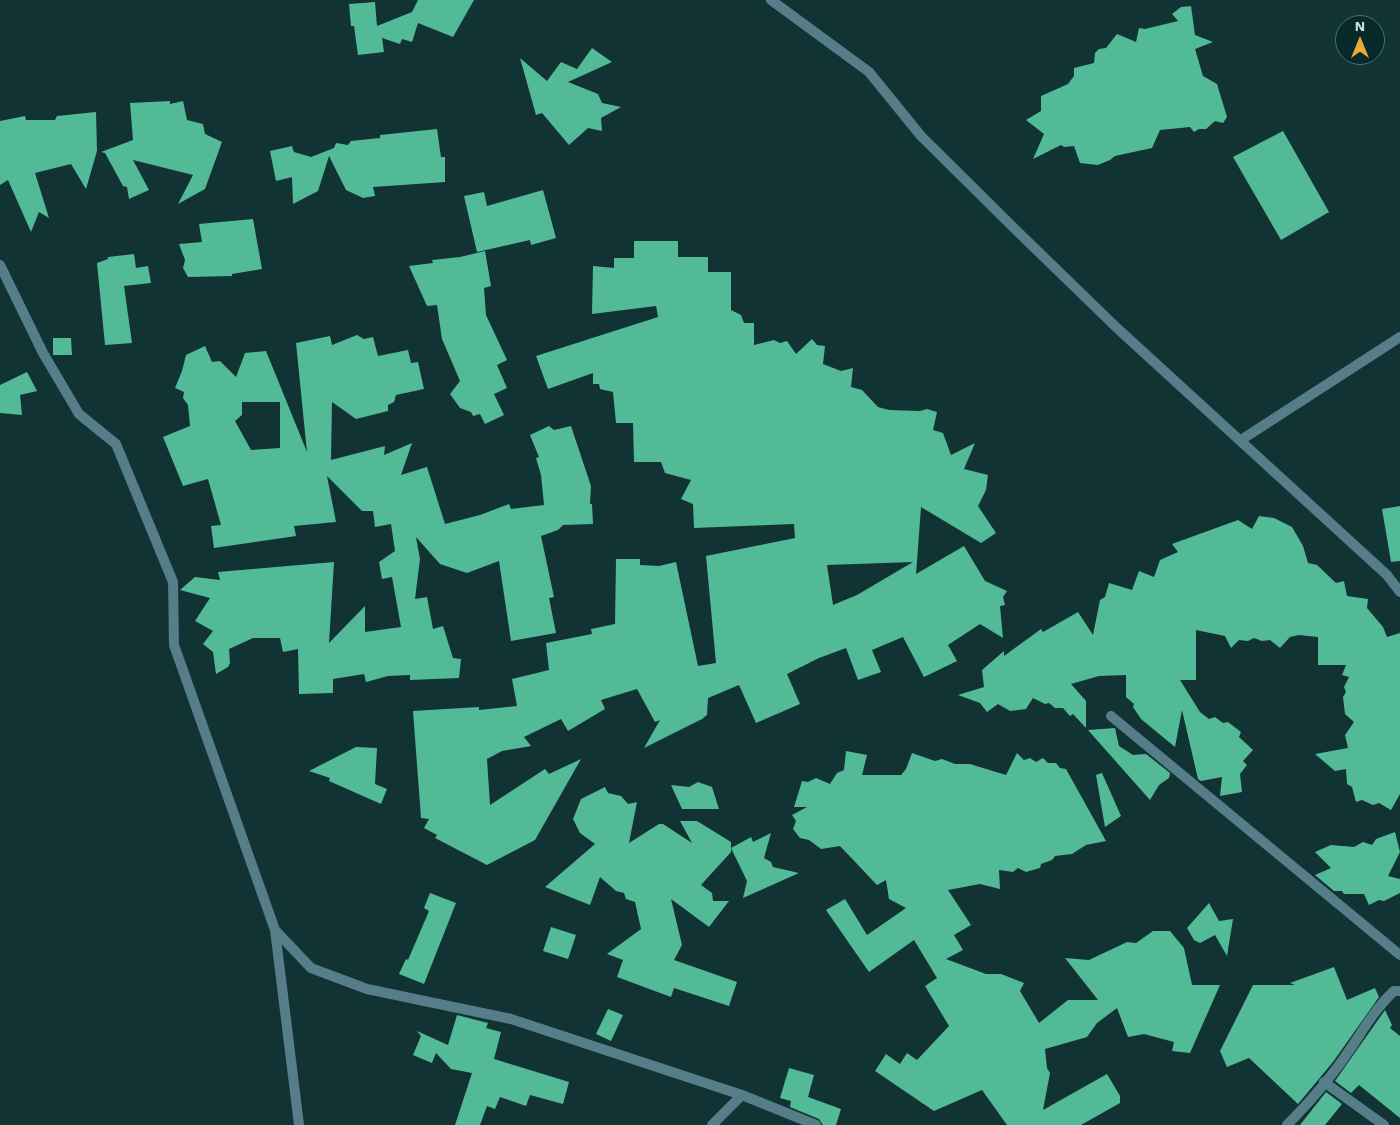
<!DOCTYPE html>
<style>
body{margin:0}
#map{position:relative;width:1400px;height:1125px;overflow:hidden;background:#133;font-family:"Work Sans",sans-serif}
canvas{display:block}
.north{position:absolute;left:1335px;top:15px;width:50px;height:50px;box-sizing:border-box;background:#062929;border:1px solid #547070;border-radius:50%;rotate:0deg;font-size:14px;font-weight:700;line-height:20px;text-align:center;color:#c9dbda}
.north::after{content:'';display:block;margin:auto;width:18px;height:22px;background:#efa73d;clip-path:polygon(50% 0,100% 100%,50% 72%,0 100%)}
</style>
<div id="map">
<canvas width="1400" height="1125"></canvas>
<div class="north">N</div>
</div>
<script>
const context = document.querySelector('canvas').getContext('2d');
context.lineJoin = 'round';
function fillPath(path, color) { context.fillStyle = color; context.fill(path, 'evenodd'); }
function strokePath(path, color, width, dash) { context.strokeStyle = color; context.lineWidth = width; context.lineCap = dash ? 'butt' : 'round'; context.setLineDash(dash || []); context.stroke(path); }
fillPath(new Path2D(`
 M 418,0 L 474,0 L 453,37 L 418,23 L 412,42 L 402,39 L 400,44 L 382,38 L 384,52 L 358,55 L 354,26 L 351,26 L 349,4 L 375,2 L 377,26 L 412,12 Z
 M 1191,6 L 1195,35 L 1213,42 L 1195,49 L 1203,76 L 1217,84 L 1227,117 L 1223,123 L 1215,121 L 1206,129 L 1199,129 L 1194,132 L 1190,127 L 1160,130 L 1152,148 L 1115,156 L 1110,160 L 1098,165 L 1080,163 L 1074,146 L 1064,147 L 1061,145 L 1033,159 L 1044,134 L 1026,120 L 1041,111 L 1041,96 L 1068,84 L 1074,76 L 1074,68 L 1094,63 L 1095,53 L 1099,49 L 1106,48 L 1117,34 L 1136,42 L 1139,28 L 1145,29 L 1178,21 L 1172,14 L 1181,7 Z
 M 592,48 L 612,62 L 568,82 L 598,94 L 602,103 L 621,107 L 601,118 L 602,131 L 588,128 L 569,145 L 542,113 L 536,115 L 520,58 L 547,81 L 561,62 L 577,69 Z
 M 170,101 L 170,104 L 183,101 L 187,120 L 203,124 L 205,134 L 222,142 L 205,189 L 178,204 L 193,175 L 133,160 L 149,190 L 129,199 L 127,187 L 123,186 L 105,153 L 101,152 L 133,140 L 130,103 Z
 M 96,112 L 97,151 L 86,189 L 71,164 L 35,173 L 49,218 L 39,212 L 31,232 L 8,180 L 0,185 L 0,121 L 25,116 L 26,120 L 55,120 L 57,116 Z
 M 437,129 L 441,157 L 445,157 L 445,182 L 373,187 L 375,196 L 363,198 L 346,190 L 329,156 L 318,191 L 293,204 L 292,177 L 276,181 L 270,151 L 292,146 L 294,152 L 311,157 L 334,148 L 336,143 L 348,145 L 351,141 L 380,138 L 380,135 Z
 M 1283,131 L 1329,212 L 1281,240 L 1233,157 Z
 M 543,190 L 556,238 L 531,245 L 530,240 L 477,252 L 464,196 L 484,192 L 487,206 Z
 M 253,219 L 262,269 L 232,274 L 232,276 L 188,277 L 183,268 L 185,260 L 179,244 L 202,242 L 199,224 Z
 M 634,241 L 678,241 L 678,257 L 708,257 L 708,272 L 731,272 L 731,310 L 741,315 L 744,323 L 754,323 L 754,345 L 774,340 L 780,343 L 787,341 L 796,354 L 812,339 L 817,345 L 825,346 L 823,364 L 841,371 L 853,368 L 851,387 L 862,390 L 878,407 L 889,410 L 920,411 L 927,409 L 937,412 L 933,430 L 943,433 L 951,455 L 975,443 L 964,469 L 988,475 L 986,490 L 978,506 L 996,533 L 981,543 L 921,507 L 916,574 L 964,546 L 985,581 L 1007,591 L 1003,597 L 1005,605 L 1000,606 L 1003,638 L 980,624 L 948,645 L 957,661 L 924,677 L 903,637 L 872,650 L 881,672 L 858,680 L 846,648 L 819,658 L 787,674 L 800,704 L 756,723 L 739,685 L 708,698 L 707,715 L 702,719 L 644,748 L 660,720 L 655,722 L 637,689 L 601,700 L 605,709 L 568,731 L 561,719 L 524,737 L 531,746 L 502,751 L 487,759 L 490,805 L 545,769 L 549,774 L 581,759 L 535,840 L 487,865 L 435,838 L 437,835 L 424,828 L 429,819 L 421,818 L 413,711 L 479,707 L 479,710 L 517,706 L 512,679 L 549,670 L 546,643 L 592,634 L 591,629 L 615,624 L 616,559 L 640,559 L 640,565 L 659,566 L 676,562 L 698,666 L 716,663 L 706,556 L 795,538 L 794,524 L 694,528 L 693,504 L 681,499 L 691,480 L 665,473 L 661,462 L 634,462 L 633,423 L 616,423 L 613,392 L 600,389 L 599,384 L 593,384 L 593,373 L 548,389 L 536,356 L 658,317 L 656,306 L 592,314 L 593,266 L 614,268 L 614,258 L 634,258 ZM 913,562 L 857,595 L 833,605 L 827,565 Z
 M 485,251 L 491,286 L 484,288 L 486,315 L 507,360 L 497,365 L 507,388 L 494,394 L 504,415 L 485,424 L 480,414 L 473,416 L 471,412 L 460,408 L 450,394 L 460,381 L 442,339 L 437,305 L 427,306 L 409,266 L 433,263 L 432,260 L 460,257 Z
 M 134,254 L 136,268 L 148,266 L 151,283 L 124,286 L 132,343 L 105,345 L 97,263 L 108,259 L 108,257 Z
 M 357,335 L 364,339 L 373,337 L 378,356 L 408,350 L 411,363 L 418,362 L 424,389 L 396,395 L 394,402 L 388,405 L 388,411 L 356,419 L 332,402 L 331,460 L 385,446 L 384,455 L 412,443 L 401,475 L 427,467 L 445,524 L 480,515 L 509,504 L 511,509 L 544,505 L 541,475 L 536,458 L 539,457 L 530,435 L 549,426 L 554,430 L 571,426 L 591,486 L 590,504 L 592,504 L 593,524 L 563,525 L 558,530 L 541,536 L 554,597 L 549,598 L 556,633 L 511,641 L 499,561 L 467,573 L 440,564 L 416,537 L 420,559 L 415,599 L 427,597 L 433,629 L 443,626 L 453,658 L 461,659 L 459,678 L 410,680 L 410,675 L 388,676 L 366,682 L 364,674 L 333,679 L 333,693 L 299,694 L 298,649 L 283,652 L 280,638 L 253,638 L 229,649 L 230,663 L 228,667 L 216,674 L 213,652 L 203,644 L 213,631 L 195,621 L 210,598 L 180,590 L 195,577 L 220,580 L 218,572 L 334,562 L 329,643 L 365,606 L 365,632 L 401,627 L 392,577 L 382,579 L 379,562 L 395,551 L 391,524 L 375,527 L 373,511 L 362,511 L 327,476 L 336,522 L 294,526 L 296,536 L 214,548 L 211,526 L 221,525 L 208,479 L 183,486 L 163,437 L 190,426 L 188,405 L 183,398 L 184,392 L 175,388 L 182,371 L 186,355 L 205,346 L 212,362 L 220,361 L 236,377 L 245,353 L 266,351 L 307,452 L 296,343 L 330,336 L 332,345 ZM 242,402 L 280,402 L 280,448 L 251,450 L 235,421 L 242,415 Z
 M 53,338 L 71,338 L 72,355 L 53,355 Z
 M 27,372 L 37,391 L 20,395 L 22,415 L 0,413 L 0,385 Z
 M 1400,506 L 1400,561 L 1391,562 L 1382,509 Z
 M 1259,516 L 1274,518 L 1292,527 L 1303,546 L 1308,563 L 1317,565 L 1336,583 L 1344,581 L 1347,596 L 1368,599 L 1367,608 L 1383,627 L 1387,637 L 1400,633 L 1400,794 L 1391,810 L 1379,803 L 1373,805 L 1362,800 L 1356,802 L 1352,787 L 1347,784 L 1346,769 L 1335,771 L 1315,754 L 1348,748 L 1345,735 L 1354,722 L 1345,714 L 1343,697 L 1346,692 L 1344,687 L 1349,677 L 1342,675 L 1346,665 L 1318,665 L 1318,637 L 1299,635 L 1290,637 L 1280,648 L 1270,640 L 1262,641 L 1254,638 L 1248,641 L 1239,640 L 1231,648 L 1225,636 L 1196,630 L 1196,680 L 1180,680 L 1200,712 L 1209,719 L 1215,717 L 1223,723 L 1228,722 L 1241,732 L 1239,737 L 1253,750 L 1243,761 L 1247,765 L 1240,774 L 1242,792 L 1220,796 L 1222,777 L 1201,781 L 1198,779 L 1182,710 L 1175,747 L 1141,719 L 1133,707 L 1134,704 L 1126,697 L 1126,675 L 1099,676 L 1071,684 L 1086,701 L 1086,728 L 1073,714 L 1070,716 L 1063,708 L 1055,708 L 1049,703 L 1045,704 L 1033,698 L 1026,709 L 1010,711 L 998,704 L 987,712 L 980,703 L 958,695 L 984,687 L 982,670 L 1004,651 L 1004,656 L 1041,629 L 1043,632 L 1078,612 L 1093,635 L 1100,600 L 1105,597 L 1109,583 L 1132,590 L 1139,571 L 1154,577 L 1160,560 L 1178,552 L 1172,544 L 1238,520 L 1252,529 Z
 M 1115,728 L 1119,746 L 1133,755 L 1146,754 L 1170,773 L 1169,778 L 1159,785 L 1150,800 L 1088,730 Z
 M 356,747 L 377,748 L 375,784 L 387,789 L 381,804 L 329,781 L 330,778 L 309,771 Z
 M 846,751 L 867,755 L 862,775 L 901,775 L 906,769 L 912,753 L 935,761 L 942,759 L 955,764 L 970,764 L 1006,775 L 1017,753 L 1024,760 L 1030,758 L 1036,762 L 1043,758 L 1048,763 L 1056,763 L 1060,768 L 1066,769 L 1106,841 L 1086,845 L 1072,854 L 1055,856 L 1052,860 L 1041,864 L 1040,868 L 1026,872 L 1018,868 L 1013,872 L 999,870 L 1000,889 L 980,884 L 948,890 L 971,925 L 954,935 L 963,950 L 946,959 L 986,974 L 1001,974 L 1024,983 L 1020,991 L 1039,1023 L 1068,1000 L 1098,1000 L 1065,958 L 1089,960 L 1127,942 L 1136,943 L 1153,931 L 1170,931 L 1184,948 L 1192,985 L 1220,985 L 1190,1053 L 1172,1051 L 1174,1042 L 1144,1034 L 1128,1037 L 1117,1008 L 1097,1023 L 1087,1037 L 1045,1049 L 1047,1068 L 1050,1073 L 1043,1110 L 1107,1074 L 1120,1096 L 1120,1103 L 1081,1125 L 1007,1125 L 982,1090 L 934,1111 L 875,1071 L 886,1054 L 900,1064 L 907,1053 L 917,1060 L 949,1026 L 925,986 L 937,978 L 914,940 L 869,972 L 826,910 L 845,899 L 867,935 L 906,908 L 889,899 L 886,880 L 877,885 L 840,846 L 821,849 L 809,840 L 800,838 L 793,829 L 796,821 L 792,815 L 807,807 L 794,807 L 802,781 L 808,782 L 816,778 L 830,784 L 837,773 L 844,770 Z
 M 1102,773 L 1121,816 L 1105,827 L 1096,775 Z
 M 698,782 L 712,787 L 719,809 L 682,809 L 671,785 L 689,787 Z
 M 605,787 L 608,793 L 621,796 L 628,804 L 637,802 L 629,843 L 659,824 L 663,824 L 692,843 L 680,821 L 697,821 L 731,842 L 731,852 L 701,885 L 712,893 L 713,901 L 729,901 L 709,927 L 671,899 L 682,945 L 674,960 L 737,982 L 729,1006 L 674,988 L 671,997 L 617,977 L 623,960 L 607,954 L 641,929 L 635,902 L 626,899 L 624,893 L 616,891 L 600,877 L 590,905 L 545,887 L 595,844 L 580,833 L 573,819 L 581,799 Z
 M 1395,832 L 1400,852 L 1388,876 L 1400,879 L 1400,893 L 1384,901 L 1379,900 L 1369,905 L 1364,894 L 1344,894 L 1342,891 L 1334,891 L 1315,875 L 1331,868 L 1315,852 L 1331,845 L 1354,847 L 1363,842 L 1372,845 L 1376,839 Z
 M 771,833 L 764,858 L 771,862 L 773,867 L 799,873 L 743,898 L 747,881 L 731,848 L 751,837 L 753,842 Z
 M 430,893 L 456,903 L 424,984 L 399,974 L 406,959 L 408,960 L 429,911 L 424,908 Z
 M 1209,903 L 1219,921 L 1233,919 L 1227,956 L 1215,935 L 1200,943 L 1194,940 L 1187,928 Z
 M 551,927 L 576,935 L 568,959 L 543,951 Z
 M 1334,967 L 1347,1000 L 1375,988 L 1379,997 L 1333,1062 L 1298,1104 L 1249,1058 L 1227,1067 L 1220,1051 L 1253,985 L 1295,985 L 1290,983 Z
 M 608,1009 L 623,1015 L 611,1041 L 596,1034 Z
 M 1385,1010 L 1392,1025 L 1390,1028 L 1400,1036 L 1400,1118 L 1359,1085 L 1351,1093 L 1335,1081 Z
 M 457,1015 L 488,1023 L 486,1028 L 501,1032 L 494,1059 L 569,1082 L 563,1104 L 530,1095 L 526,1106 L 500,1097 L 495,1109 L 487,1106 L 480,1125 L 455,1125 L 472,1073 L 451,1069 L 436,1053 L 432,1063 L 413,1055 L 421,1036 L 417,1031 L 448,1045 Z
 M 789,1068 L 814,1075 L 808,1097 L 841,1109 L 836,1125 L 823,1125 L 819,1119 L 790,1107 L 791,1101 L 780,1098 Z
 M 1326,1092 L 1342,1104 L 1325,1125 L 1300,1125 Z`), '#53ba98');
strokePath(new Path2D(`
 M 771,0 L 869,72 L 921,136 L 1017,231 L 1117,328 L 1387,575 L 1400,592
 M 0,265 L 43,353 L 79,414 L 116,444 L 173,582 L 174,645 L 275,930 L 311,968 L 367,989 L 511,1019 L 742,1095
 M 1241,440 L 1400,337
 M 1111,716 L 1400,955
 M 275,930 L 299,1125
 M 1324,1082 L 1384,1125
 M 712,1125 L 742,1095 L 816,1125
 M 1287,1125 C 1311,1101 1334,1074 1353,1045 C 1366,1025 1377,1007 1394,991 L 1400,991`), '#557e89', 10);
</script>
